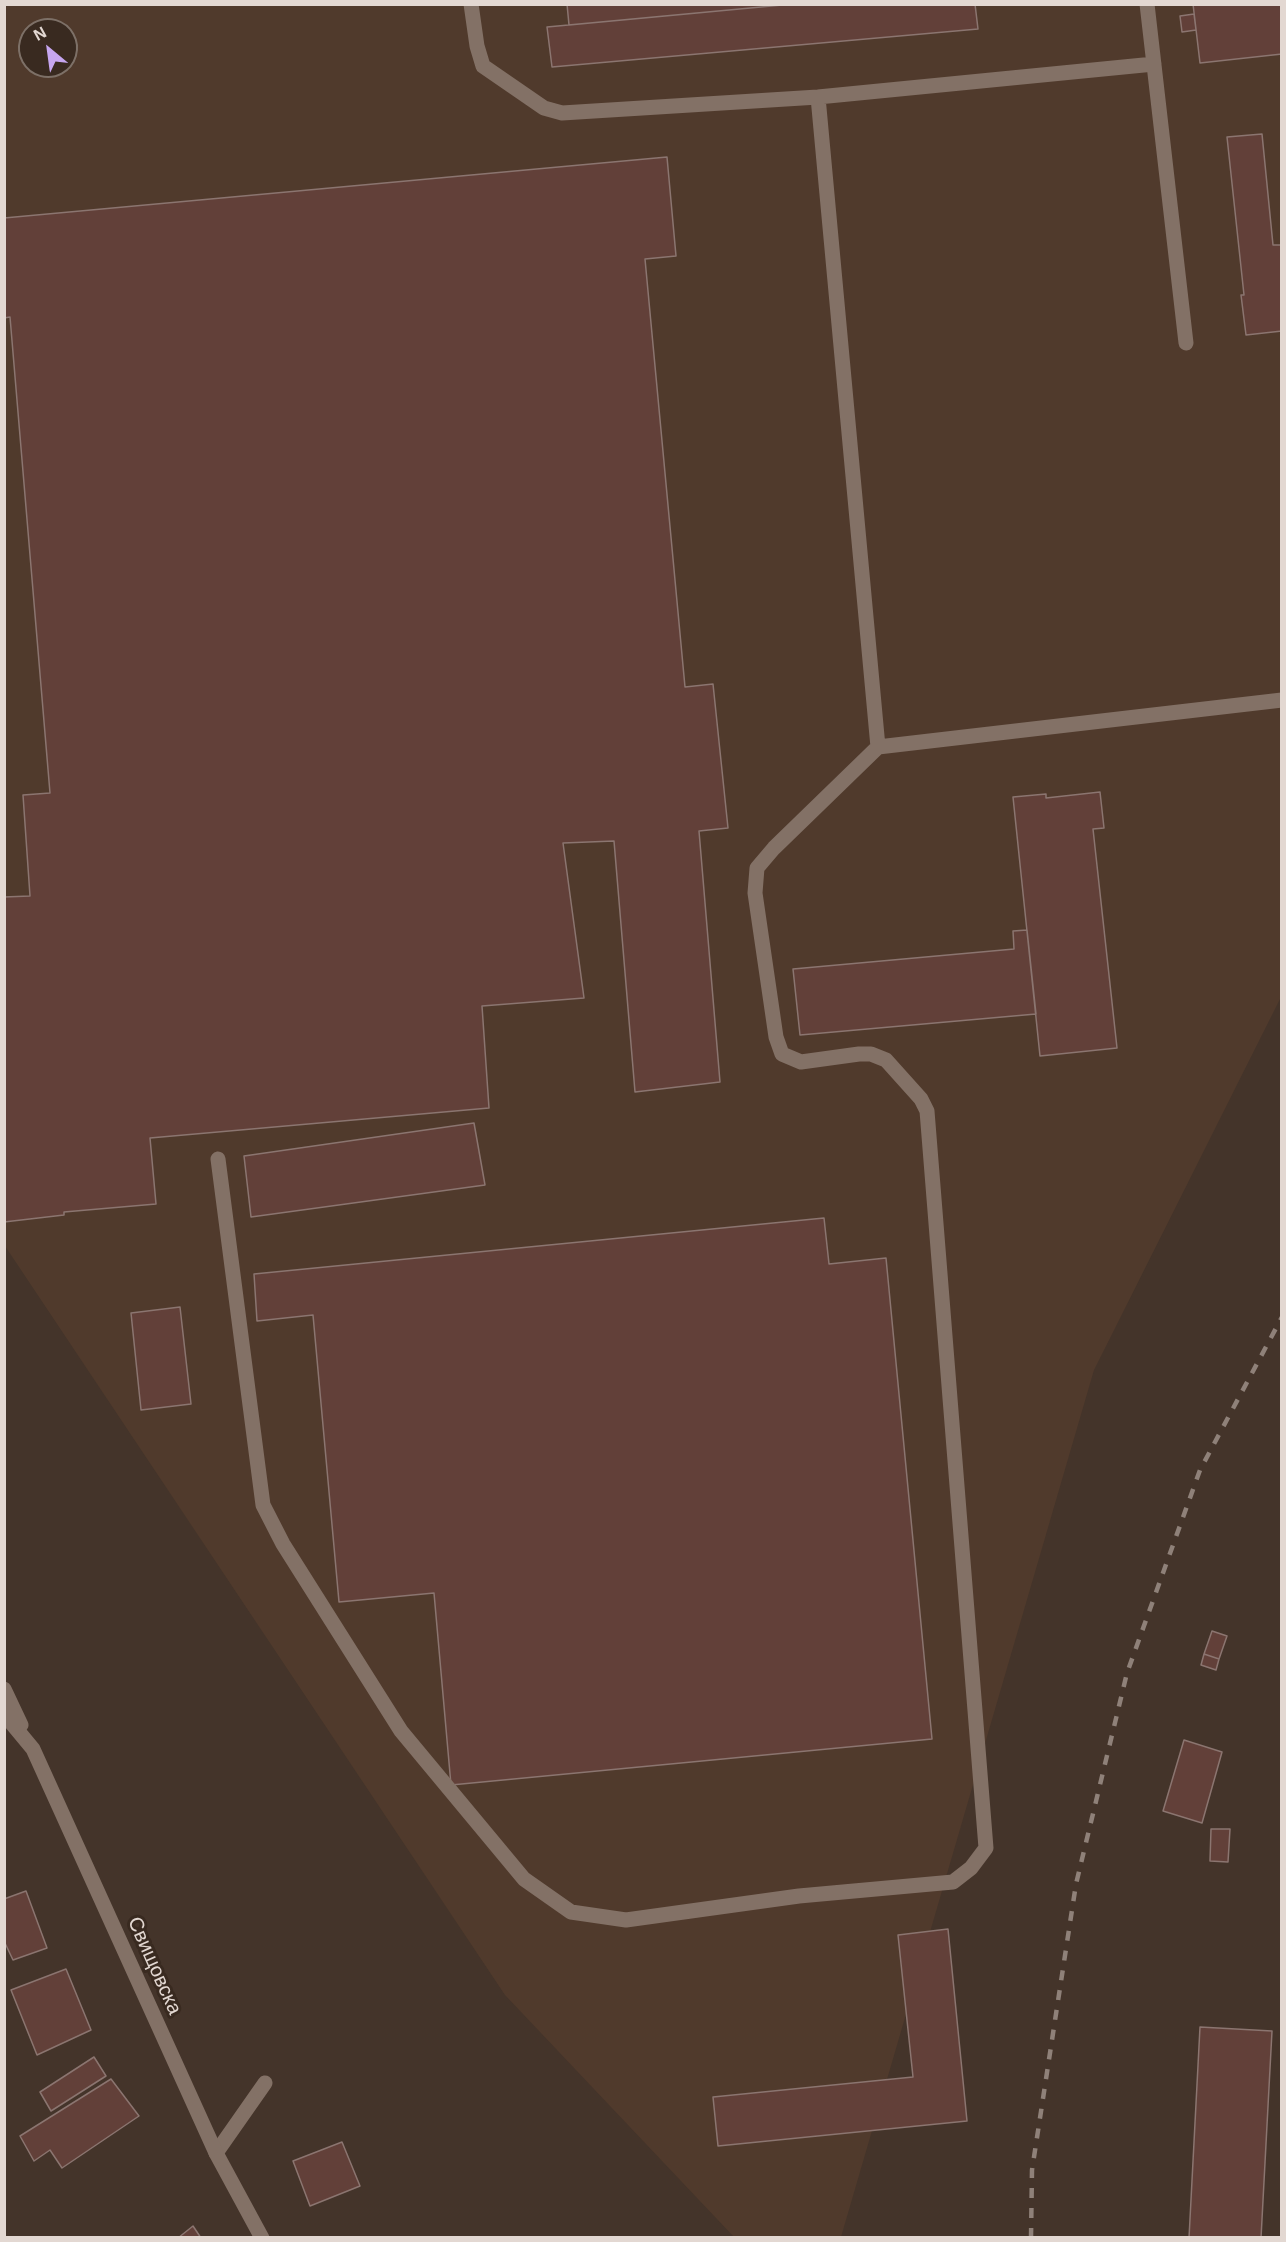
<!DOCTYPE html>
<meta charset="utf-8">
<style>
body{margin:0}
#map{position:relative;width:1286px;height:2242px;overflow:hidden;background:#44342a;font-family:Helvetica,sans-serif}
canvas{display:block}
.frame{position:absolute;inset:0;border:6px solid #e3d8d2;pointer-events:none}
.north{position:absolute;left:18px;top:18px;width:60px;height:60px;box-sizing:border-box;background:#392a20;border:2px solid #7d7067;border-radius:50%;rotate:331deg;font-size:16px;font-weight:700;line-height:24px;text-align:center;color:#e3d8d2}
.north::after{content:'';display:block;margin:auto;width:21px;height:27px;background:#c6a6f0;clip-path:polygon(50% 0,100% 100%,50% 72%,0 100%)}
</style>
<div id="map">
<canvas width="1286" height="2242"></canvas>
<div class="frame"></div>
<div class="north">N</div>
</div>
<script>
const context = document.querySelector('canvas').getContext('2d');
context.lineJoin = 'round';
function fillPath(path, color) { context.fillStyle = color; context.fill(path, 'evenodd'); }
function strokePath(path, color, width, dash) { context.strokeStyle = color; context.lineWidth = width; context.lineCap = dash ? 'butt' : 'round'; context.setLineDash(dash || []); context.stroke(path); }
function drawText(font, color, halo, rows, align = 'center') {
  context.font = font + ' Helvetica,sans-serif'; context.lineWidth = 6; context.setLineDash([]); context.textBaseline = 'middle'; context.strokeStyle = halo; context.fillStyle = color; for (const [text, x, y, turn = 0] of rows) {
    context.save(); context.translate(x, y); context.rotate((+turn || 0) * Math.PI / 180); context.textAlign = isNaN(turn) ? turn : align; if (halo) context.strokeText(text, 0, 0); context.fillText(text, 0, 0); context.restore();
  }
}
fillPath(new Path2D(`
 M 4,5 L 1281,5 L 1281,997 L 1094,1370 L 841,2237 L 734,2237 L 505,1995 L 5,1246 ZM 30,30 L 66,30 L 66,66 L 30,66 Z`), '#503a2c');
const building = new Path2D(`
 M 567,4 L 793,4 L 569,25 Z
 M 793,4 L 975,4 L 978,29 L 552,67 L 547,27 Z
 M 1193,4 L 1282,4 L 1282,54 L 1200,63 Z
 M 1194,14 L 1196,30 L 1182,32 L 1180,16 Z
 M 1262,134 L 1273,245 L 1282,245 L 1282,331 L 1246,335 L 1241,295 L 1244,295 L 1227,137 Z
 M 667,157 L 676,256 L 645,259 L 685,687 L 713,684 L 728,828 L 699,831 L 720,1082 L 635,1092 L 614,841 L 563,843 L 584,998 L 482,1006 L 489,1108 L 150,1138 L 156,1204 L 64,1212 L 64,1215 L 4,1222 L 4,897 L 30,896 L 23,795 L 50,793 L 10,317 L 4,318 L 4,218 Z
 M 1100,792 L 1104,828 L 1093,829 L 1117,1048 L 1040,1056 L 1013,797 L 1046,794 L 1046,798 Z
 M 1027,930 L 1036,1014 L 800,1035 L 793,969 L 1014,949 L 1013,931 Z
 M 474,1123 L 485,1185 L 251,1217 L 244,1156 Z
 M 824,1218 L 829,1264 L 886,1258 L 932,1739 L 451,1785 L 434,1593 L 339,1602 L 313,1315 L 257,1321 L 254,1274 Z
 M 180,1307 L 191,1404 L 141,1410 L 131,1313 Z
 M 1212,1631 L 1227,1636 L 1219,1659 L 1204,1654 Z
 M 1204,1654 L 1219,1659 L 1216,1670 L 1201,1665 Z
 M 1184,1740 L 1222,1752 L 1202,1823 L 1163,1811 Z
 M 1211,1829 L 1230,1829 L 1228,1862 L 1210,1861 Z
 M 26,1891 L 47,1948 L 13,1960 L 4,1941 L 4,1899 Z
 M 948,1929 L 967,2121 L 718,2146 L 713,2097 L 913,2077 L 898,1935 Z
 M 66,1969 L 91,2030 L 37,2055 L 11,1990 Z
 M 1200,2027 L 1272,2031 L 1261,2238 L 1189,2238 Z
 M 94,2057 L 106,2076 L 51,2111 L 40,2092 Z
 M 111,2079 L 139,2116 L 62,2168 L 50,2150 L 34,2161 L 20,2136 Z
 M 342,2142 L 360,2186 L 310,2206 L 293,2161 Z
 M 193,2226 L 201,2238 L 178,2238 Z`);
fillPath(building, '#624039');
strokePath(building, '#8b7570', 1.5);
strokePath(new Path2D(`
 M 471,4 L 477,46 L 483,66 L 544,108 L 562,113 L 818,97 L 1154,64
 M 1147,4 L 1186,343
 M 818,97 L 878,747 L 1282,700
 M 218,1159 L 263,1505 L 283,1544 L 401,1731 L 524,1879 L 571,1912 L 626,1920 L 799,1896 L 953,1882 L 971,1868 L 986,1848 L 927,1111 L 921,1099 L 886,1060 L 871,1054 L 859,1054 L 801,1062 L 782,1054 L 776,1037 L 755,893 L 757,868 L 774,848 L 878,747
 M 216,2153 L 265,2083`), '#837166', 15);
strokePath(new Path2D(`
 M 4,1689 L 21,1725
 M 4,1714 L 33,1749 L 216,2153 L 262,2238`), '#837166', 15);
strokePath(new Path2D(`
 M 1031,2238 L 1032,2170 L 1076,1884 L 1127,1673 L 1200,1470 L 1282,1317`), '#8f8179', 4.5, [10, 10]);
drawText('20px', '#e3d8d2', '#392a20', [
 ["Свищовска",154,1966,66]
]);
</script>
